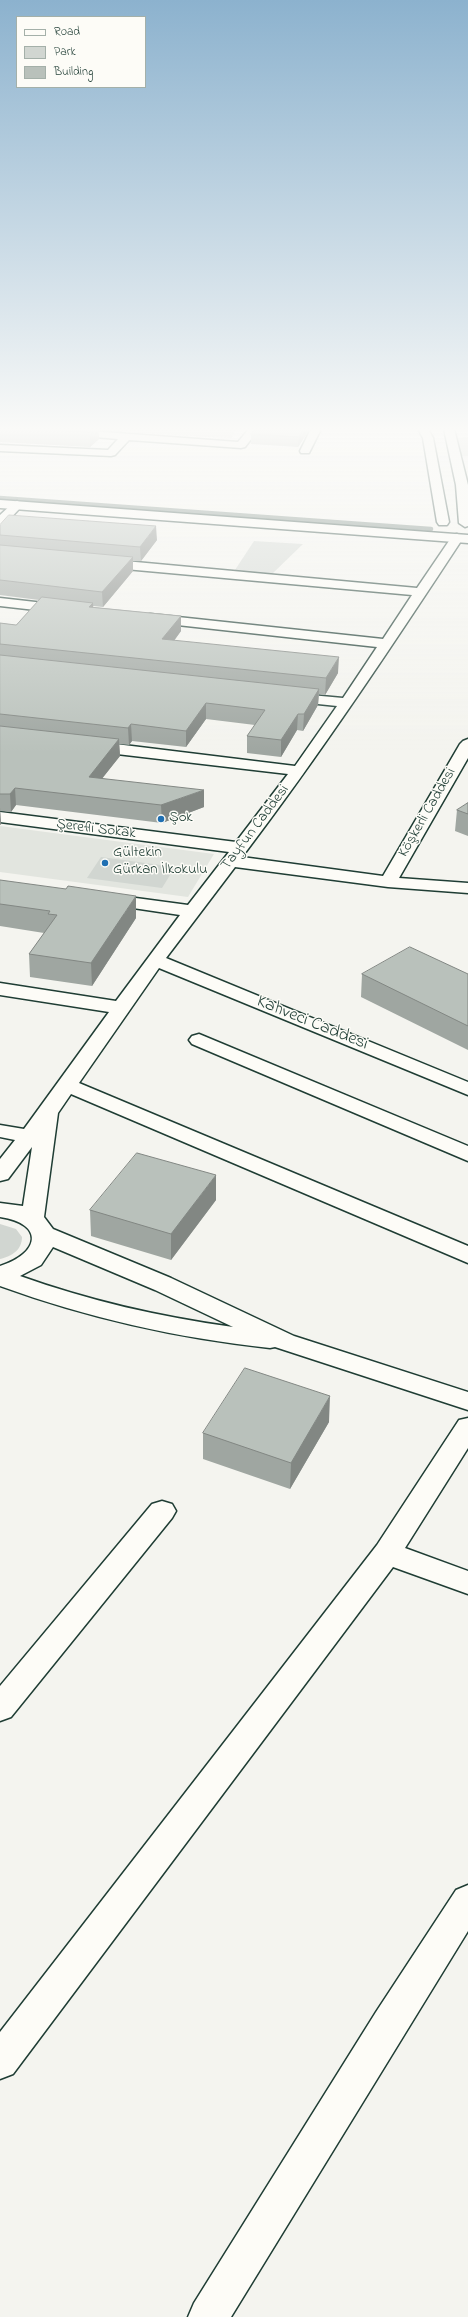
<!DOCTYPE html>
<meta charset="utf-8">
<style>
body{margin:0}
#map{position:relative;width:468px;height:2317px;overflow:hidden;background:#f4f4ef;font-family:"Indie Flower",sans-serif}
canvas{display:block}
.legend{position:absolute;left:16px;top:16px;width:130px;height:72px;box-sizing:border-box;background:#fdfcf7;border:1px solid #a4b0a9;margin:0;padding:5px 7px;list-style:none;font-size:12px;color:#1f3d34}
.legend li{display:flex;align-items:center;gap:8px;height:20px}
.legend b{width:20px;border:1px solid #a4b0a9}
</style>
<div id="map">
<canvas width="468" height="2317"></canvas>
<ul class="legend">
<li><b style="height:5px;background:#fdfcf7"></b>Road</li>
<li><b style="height:11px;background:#d1d6d1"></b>Park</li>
<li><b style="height:11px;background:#b9c1bb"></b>Building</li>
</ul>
</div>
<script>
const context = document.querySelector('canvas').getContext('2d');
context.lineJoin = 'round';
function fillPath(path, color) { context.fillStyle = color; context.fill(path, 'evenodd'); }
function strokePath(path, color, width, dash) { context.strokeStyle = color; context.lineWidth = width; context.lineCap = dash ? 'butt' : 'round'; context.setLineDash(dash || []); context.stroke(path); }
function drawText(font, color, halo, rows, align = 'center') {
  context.font = font + ' "Indie Flower",sans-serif'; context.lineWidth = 3; context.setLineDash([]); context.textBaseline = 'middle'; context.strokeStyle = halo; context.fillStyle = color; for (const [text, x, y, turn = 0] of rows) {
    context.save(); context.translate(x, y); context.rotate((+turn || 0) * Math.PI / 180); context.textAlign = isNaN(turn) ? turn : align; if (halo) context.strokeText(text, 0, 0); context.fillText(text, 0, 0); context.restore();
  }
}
fillPath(new Path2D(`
 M 0,826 L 214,854 L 188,897 L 0,872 Z`), '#e2e5df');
fillPath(new Path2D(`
 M 90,429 L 237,429 L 231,438 L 88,430 Z
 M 468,437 L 468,456 L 462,456 L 456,438 Z
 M 254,541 L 303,544 L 270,576 L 233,573 Z
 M 101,857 L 175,867 L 162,888 L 87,878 Z
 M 0,1224 L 16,1229 L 22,1237 C 22,1250 12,1256 0,1259 Z`), '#d1d6d1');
strokePath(new Path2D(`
 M 0,498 L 431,529`), '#6e8179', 4.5);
const minor = new Path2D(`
 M 249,429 L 259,429 L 245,447 L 241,448 L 129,440 L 115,455 L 111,456 L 0,451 L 0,445 L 108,450 L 118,439 L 72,435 L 71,433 L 76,430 L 238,442 Z
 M 311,429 L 321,429 L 309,453 L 301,453 L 300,451 Z
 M 418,429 L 428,429 L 433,438 L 449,522 L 447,525 L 439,525 L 437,522 L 423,438 Z
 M 444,429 L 454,429 L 468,485 L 468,526 L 465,527 L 459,523 L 456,485 Z
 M 17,501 L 21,503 L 23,505 L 21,507 L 4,525 L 0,526 L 0,515 L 13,503 Z
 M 457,534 L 463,538 C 392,646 321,753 242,857 L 383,876 L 460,744 L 463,741 L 468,739 L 468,758 L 399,878 L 468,883 L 468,893 L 388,887 L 235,867 L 166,958 L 468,1082 L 468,1095 L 159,968 L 79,1083 L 468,1246 L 468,1263 L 71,1094 L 58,1113 L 44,1217 L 53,1229 L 171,1278 L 294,1336 L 468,1392 L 468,1410 L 275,1347 L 270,1348 C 177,1338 88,1318 0,1286 L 0,1266 C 39,1254 46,1224 0,1217 L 0,1203 L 23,1206 L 32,1147 L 8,1179 L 0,1181 L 0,1159 L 15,1140 L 0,1137 L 0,1125 L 24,1129 L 109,1012 L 0,995 L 0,983 L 116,1001 L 180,915 L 106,904 L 100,903 L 97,899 L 100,895 L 106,894 L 188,905 L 229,852 L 0,822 L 0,812 L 236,842 L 288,774 L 91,751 L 86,749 L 83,746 L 86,743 L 91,741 L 295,766 L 337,706 L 289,701 L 284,700 L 282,697 L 284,694 L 289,693 L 343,698 L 377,647 L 150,622 L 143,618 L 145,615 L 150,614 L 383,639 L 412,595 L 103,567 L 97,563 L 103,559 L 417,588 L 453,535 ZM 53,1247 L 155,1290 L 233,1327 C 160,1317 90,1301 20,1276 L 41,1265 Z
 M 0,598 L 62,605 L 69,609 L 62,613 L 0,606 Z
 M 199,1034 L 468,1146 L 468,1161 L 192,1044 L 189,1040 L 192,1036 Z
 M 468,1418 L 468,1448 L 405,1548 L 468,1571 L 468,1594 L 393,1567 L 13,2074 L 0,2079 L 0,2032 L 377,1545 L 459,1420 Z
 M 162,1501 L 172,1504 L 176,1511 L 172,1518 L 11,1717 L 0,1721 L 0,1686 L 152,1504 Z
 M 468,1885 L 468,1931 L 231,2317 L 188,2317 L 194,2303 L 376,2012 L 456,1890 Z`);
const primary = new Path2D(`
 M 0,500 L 468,535 L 468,543 L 0,508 Z`);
strokePath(minor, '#1f3d34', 3);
strokePath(primary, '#1f3d34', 3);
fillPath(minor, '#fdfcf7');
fillPath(primary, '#fdfcf7');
fillPath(new Path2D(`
 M 0,429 L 109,429 L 107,431 L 98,430 L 99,439 L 90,447 L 0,442 Z
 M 255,429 L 310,429 L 298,447 L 251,444 L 251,434 Z
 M 0,525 L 157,540 L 141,561 L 133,561 L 133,571 L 103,607 L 93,606 L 93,607 L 181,616 L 181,631 L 174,641 L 338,673 L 325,695 L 319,694 L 318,705 L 303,731 L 297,730 L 281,757 L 247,753 L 247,736 L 255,725 L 206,719 L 186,747 L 132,741 L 129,745 L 119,744 L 120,756 L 102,778 L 204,807 L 162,823 L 16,805 L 11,812 L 0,811 L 1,824 L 0,825 L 0,623 L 16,625 L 39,600 L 0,595 Z
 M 468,803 L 468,836 L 455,831 L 457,810 Z
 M 0,880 L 136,918 L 92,986 L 30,977 L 29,954 L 44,933 L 0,926 Z
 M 362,974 L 468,974 L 468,1050 L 361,997 Z
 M 216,1200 L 171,1260 L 91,1236 L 90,1210 Z
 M 329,1422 L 290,1489 L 203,1459 L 203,1433 Z`), '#9fa6a1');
fillPath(new Path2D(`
 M 93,429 L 98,429 L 99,439 L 90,447 L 90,432 Z
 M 304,429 L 310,429 L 298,447 L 299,437 Z
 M 156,526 L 157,540 L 141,561 L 140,547 Z
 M 133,557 L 133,571 L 103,607 L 102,592 Z
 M 93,603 L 94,618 L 89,607 Z
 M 181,616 L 181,631 L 163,655 L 162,639 Z
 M 339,657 L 338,673 L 325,695 L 326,678 Z
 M 319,689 L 318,705 L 303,731 L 304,714 Z
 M 206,703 L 206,719 L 186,747 L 186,731 Z
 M 298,714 L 297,730 L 281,757 L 281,740 Z
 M 131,724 L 132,741 L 129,745 L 128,728 Z
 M 119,739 L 120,756 L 90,794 L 89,777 Z
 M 15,788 L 16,805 L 11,812 L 10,794 Z
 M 204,790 L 204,807 L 162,823 L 161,805 Z
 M 0,807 L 1,824 L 0,825 Z
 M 136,896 L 136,918 L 92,986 L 91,963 Z
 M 216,1175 L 216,1200 L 171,1260 L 171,1234 Z
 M 330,1396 L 329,1422 L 290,1489 L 291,1463 Z`), '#828783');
const building = new Path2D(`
 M 39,429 L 93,429 L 90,432 Z
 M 255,429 L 304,429 L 299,437 L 251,434 Z
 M 9,515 L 156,526 L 140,547 L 0,535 L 0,525 Z
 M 0,545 L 133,557 L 102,592 L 0,580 Z
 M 42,597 L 93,603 L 89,607 L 181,616 L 162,639 L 339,657 L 326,678 L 0,644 L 0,623 L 16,625 Z
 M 0,655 L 319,689 L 304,714 L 298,714 L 281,740 L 247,736 L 265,710 L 206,703 L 186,731 L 131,724 L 128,728 L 0,714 Z
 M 0,726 L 119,739 L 89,777 L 204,790 L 161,805 L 15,788 L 10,794 L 0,794 Z
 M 468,803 L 468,814 L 457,810 Z
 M 0,880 L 66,889 L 68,886 L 136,896 L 91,963 L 29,954 L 57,915 L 48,914 L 50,911 L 0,904 Z
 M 410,947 L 468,974 L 468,1026 L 362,974 Z
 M 137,1153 L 216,1175 L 171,1234 L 90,1210 Z
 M 245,1368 L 330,1396 L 291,1463 L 203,1433 Z`);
fillPath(building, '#b9c1bb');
strokePath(building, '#828783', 1);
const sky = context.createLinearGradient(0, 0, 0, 753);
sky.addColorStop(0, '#8cb2ce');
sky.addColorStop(0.57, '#fafaf8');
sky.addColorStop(1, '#fafaf800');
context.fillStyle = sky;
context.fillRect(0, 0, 468, 753);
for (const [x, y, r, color] of [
 [161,819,4,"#1f6fb2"],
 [105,863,4,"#1f6fb2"]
]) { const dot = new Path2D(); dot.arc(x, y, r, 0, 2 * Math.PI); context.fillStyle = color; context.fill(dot); strokePath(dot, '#fdfcf7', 1.5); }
drawText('15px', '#1f3d34', '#fdfcf7', [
 ["Köşkerli Caddesi",428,813,-60],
 ["Tayfun Caddesi",256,828,-53],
 ["Şerefli Sokak",96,830,7]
]);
drawText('15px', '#1f3d34', '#fdfcf7', [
 ["Şok",169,819],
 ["Gültekin",113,854],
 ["Gürkan İlkokulu",113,871]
], 'left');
drawText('18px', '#1f3d34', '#fdfcf7', [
 ["Kahveci Caddesi",312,1024,22]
]);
</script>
